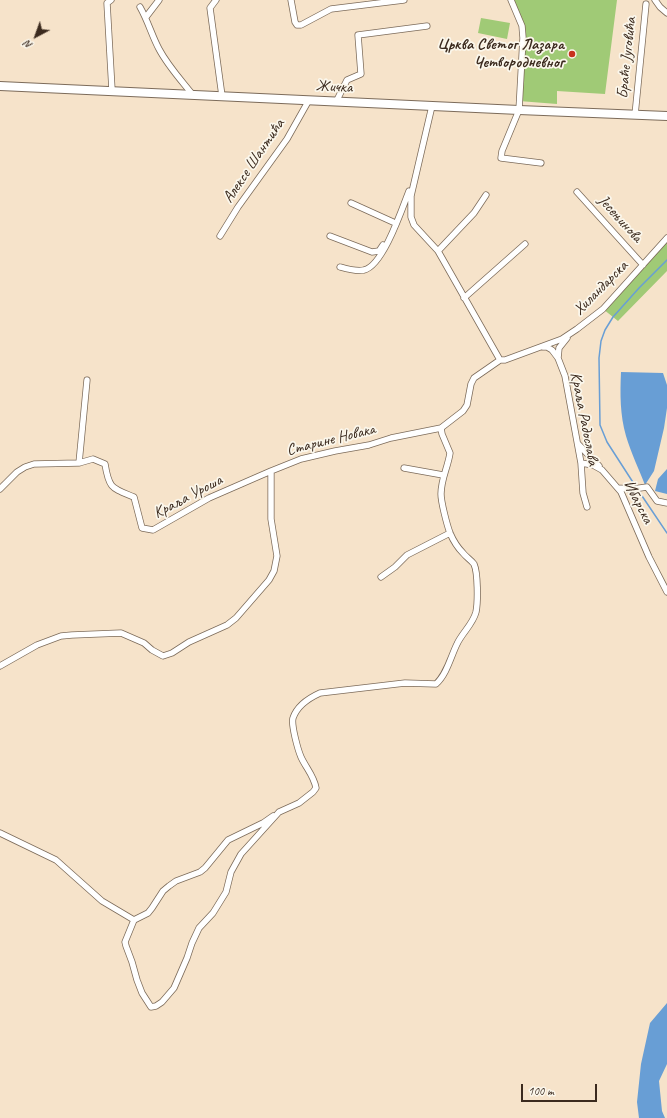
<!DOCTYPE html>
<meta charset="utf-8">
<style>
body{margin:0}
#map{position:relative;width:667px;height:1118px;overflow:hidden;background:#f6e3ca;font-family:Caveat,sans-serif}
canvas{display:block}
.north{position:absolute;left:16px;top:16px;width:40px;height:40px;-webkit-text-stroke:3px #fbf7ec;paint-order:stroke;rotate:221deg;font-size:11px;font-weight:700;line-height:16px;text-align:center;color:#3b2a1e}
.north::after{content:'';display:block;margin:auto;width:14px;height:18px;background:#3b2a1e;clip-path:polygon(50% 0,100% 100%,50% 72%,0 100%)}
.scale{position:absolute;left:521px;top:1084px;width:76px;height:18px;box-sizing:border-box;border:2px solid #3b2a1e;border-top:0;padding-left:5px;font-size:12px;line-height:14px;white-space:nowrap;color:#3b2a1e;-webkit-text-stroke:3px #fbf7ec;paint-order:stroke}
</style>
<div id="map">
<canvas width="667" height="1118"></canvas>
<div class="north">N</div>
<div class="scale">100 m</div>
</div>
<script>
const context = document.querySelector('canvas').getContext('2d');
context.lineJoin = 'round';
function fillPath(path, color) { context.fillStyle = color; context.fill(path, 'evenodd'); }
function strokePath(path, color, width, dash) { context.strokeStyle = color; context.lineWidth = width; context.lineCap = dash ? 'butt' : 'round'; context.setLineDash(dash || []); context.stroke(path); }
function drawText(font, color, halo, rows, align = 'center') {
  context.font = font + ' Caveat,sans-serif'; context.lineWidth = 3.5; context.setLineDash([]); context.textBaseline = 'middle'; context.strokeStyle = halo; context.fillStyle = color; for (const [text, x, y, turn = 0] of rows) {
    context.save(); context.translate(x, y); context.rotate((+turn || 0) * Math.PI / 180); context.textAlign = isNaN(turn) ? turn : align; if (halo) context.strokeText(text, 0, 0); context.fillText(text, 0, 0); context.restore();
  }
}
fillPath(new Path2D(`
 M 511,0 L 617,0 L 605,94 L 557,91 L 557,104 L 519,101 L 521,26 Z
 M 481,18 L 510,23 L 507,39 L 478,33 Z
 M 667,238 L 667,271 L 618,321 L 603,309 Z`), '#a0ca76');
fillPath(new Path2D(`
 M 621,372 L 663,373 L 667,385 L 667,408 L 664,428 L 654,471 L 645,485 C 639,469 631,453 626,436 C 620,415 620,394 621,372 Z
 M 667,469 L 667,494 L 655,491 L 658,479 Z
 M 667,1003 L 667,1064 L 659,1081 L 662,1111 L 665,1118 L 639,1118 L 637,1102 L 641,1064 L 650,1023 Z`), '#689ed5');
strokePath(new Path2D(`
 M 636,487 L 607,442 L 600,425 L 599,358 L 601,341 L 605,330 L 613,317 L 639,288 L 667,260
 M 638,490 L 667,533`), '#689ed5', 1.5);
const minor = new Path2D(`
 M 111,0 L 107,3 L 112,90
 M 216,0 L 210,8 L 222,96
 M 291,0 L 295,22 L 297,25 L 301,25 L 331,9 L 404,0
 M 511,0 L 522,26 L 523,38 L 519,110 L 502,151 L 501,158 L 541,163
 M 655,0 L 660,7 L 667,13
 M 140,7 C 148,21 152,36 159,49 C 168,66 181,80 192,94
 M 146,17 L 159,0
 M 336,102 L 347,80 L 361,74 L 358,35 L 427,26
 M 432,106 L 411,196 L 411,217 L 414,225 L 438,251 L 500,360
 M 635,115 L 646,4
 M 577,192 L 643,265
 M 351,203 L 393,222
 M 220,236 L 238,207 L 287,139 L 309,100
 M 330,236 L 372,252 L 379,251 L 383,245
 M 438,251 L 474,213 L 486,195
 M 340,267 C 347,269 357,272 364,270 C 383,266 402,209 409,191
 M 464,298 L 525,244
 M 543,347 L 547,347 L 552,350 L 558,358 L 565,376 L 581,463 L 583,493 L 587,507
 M 558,358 L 559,348 L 567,338
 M 578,444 L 599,466
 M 79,463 L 87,380
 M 581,463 L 593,465 L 602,470 L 621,492 L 649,557 L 667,592
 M 404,468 L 443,475
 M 618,488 L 633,489 L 647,487 L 657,501 L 667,503
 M 0,489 L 17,472 L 25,467 L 34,464 L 79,463 L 93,459 L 105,464 C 109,489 112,488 134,497 L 142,528 L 153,530 L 209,498 L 271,471 L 301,459 L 335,451 L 369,445 L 391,438 L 441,428 L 463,411 L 467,405 L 471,384 L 474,378 L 500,360 L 505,360 L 562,339 L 577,329 L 603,309 L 667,238
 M 381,577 L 395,567 L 407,555 L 450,533
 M 0,666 L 37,645 L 61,636 L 72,635 L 121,633 L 144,643 L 152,650 L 163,656 L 172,653 L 189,642 L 227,625 L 236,618 L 269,580 L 274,571 L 277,556 L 271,519 L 271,471
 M 0,833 L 56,860 L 102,901 L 134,920 L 125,942 L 126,946 L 132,962 L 137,980 L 142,993 L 151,1007 L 156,1006 L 162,1002 L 174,988 L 187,958 L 192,943 L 199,928 L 213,913 L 226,892 L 231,872 L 241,854 L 279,812 L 299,803 L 313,792 L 316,788 C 314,776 306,768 301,757 C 298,750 291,725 293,718 C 297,706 309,698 320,693 L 405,683 L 436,684 C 447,674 451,656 457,644 C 462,633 473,624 476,612 C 478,602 478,573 474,564 C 471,560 466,557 463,553 C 458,548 453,540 450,533 C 447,525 441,502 441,494 C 441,479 448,467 450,453 L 442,434 L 441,428
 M 134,920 L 148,913 L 152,908 L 163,891 L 169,886 L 176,881 L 200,872 L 205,868 L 228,840 L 263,823 L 273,816`);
const secondary = new Path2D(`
 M 0,86 L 519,110 L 667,116`);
strokePath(minor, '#7c6b5a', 7);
strokePath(secondary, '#7c6b5a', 10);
strokePath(minor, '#fff', 5.5);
strokePath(secondary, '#fff', 8);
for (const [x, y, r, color] of [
 [572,54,4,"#c8321e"]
]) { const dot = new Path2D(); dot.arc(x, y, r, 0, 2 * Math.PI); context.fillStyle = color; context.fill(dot); strokePath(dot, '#fbf7ec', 1.5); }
drawText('bold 16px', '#3b2a1e', '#fbf7ec', [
 ["Црква Светог Лазара",564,45],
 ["Четвородневног",564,63]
], 'right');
drawText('16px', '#3b2a1e', '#fbf7ec', [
 ["Браће Југовића",627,58,-84],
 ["Жичка",334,87,3],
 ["Алексе Шантића",254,161,-56],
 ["Јесењинова",620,219,48],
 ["Хиландарска",601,288,-45],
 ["Краља Радослава",584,419,79],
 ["Старине Новака",331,440,-14],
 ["Краља Уроша",188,497,-28],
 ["Ибарска",638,502,63]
]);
</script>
